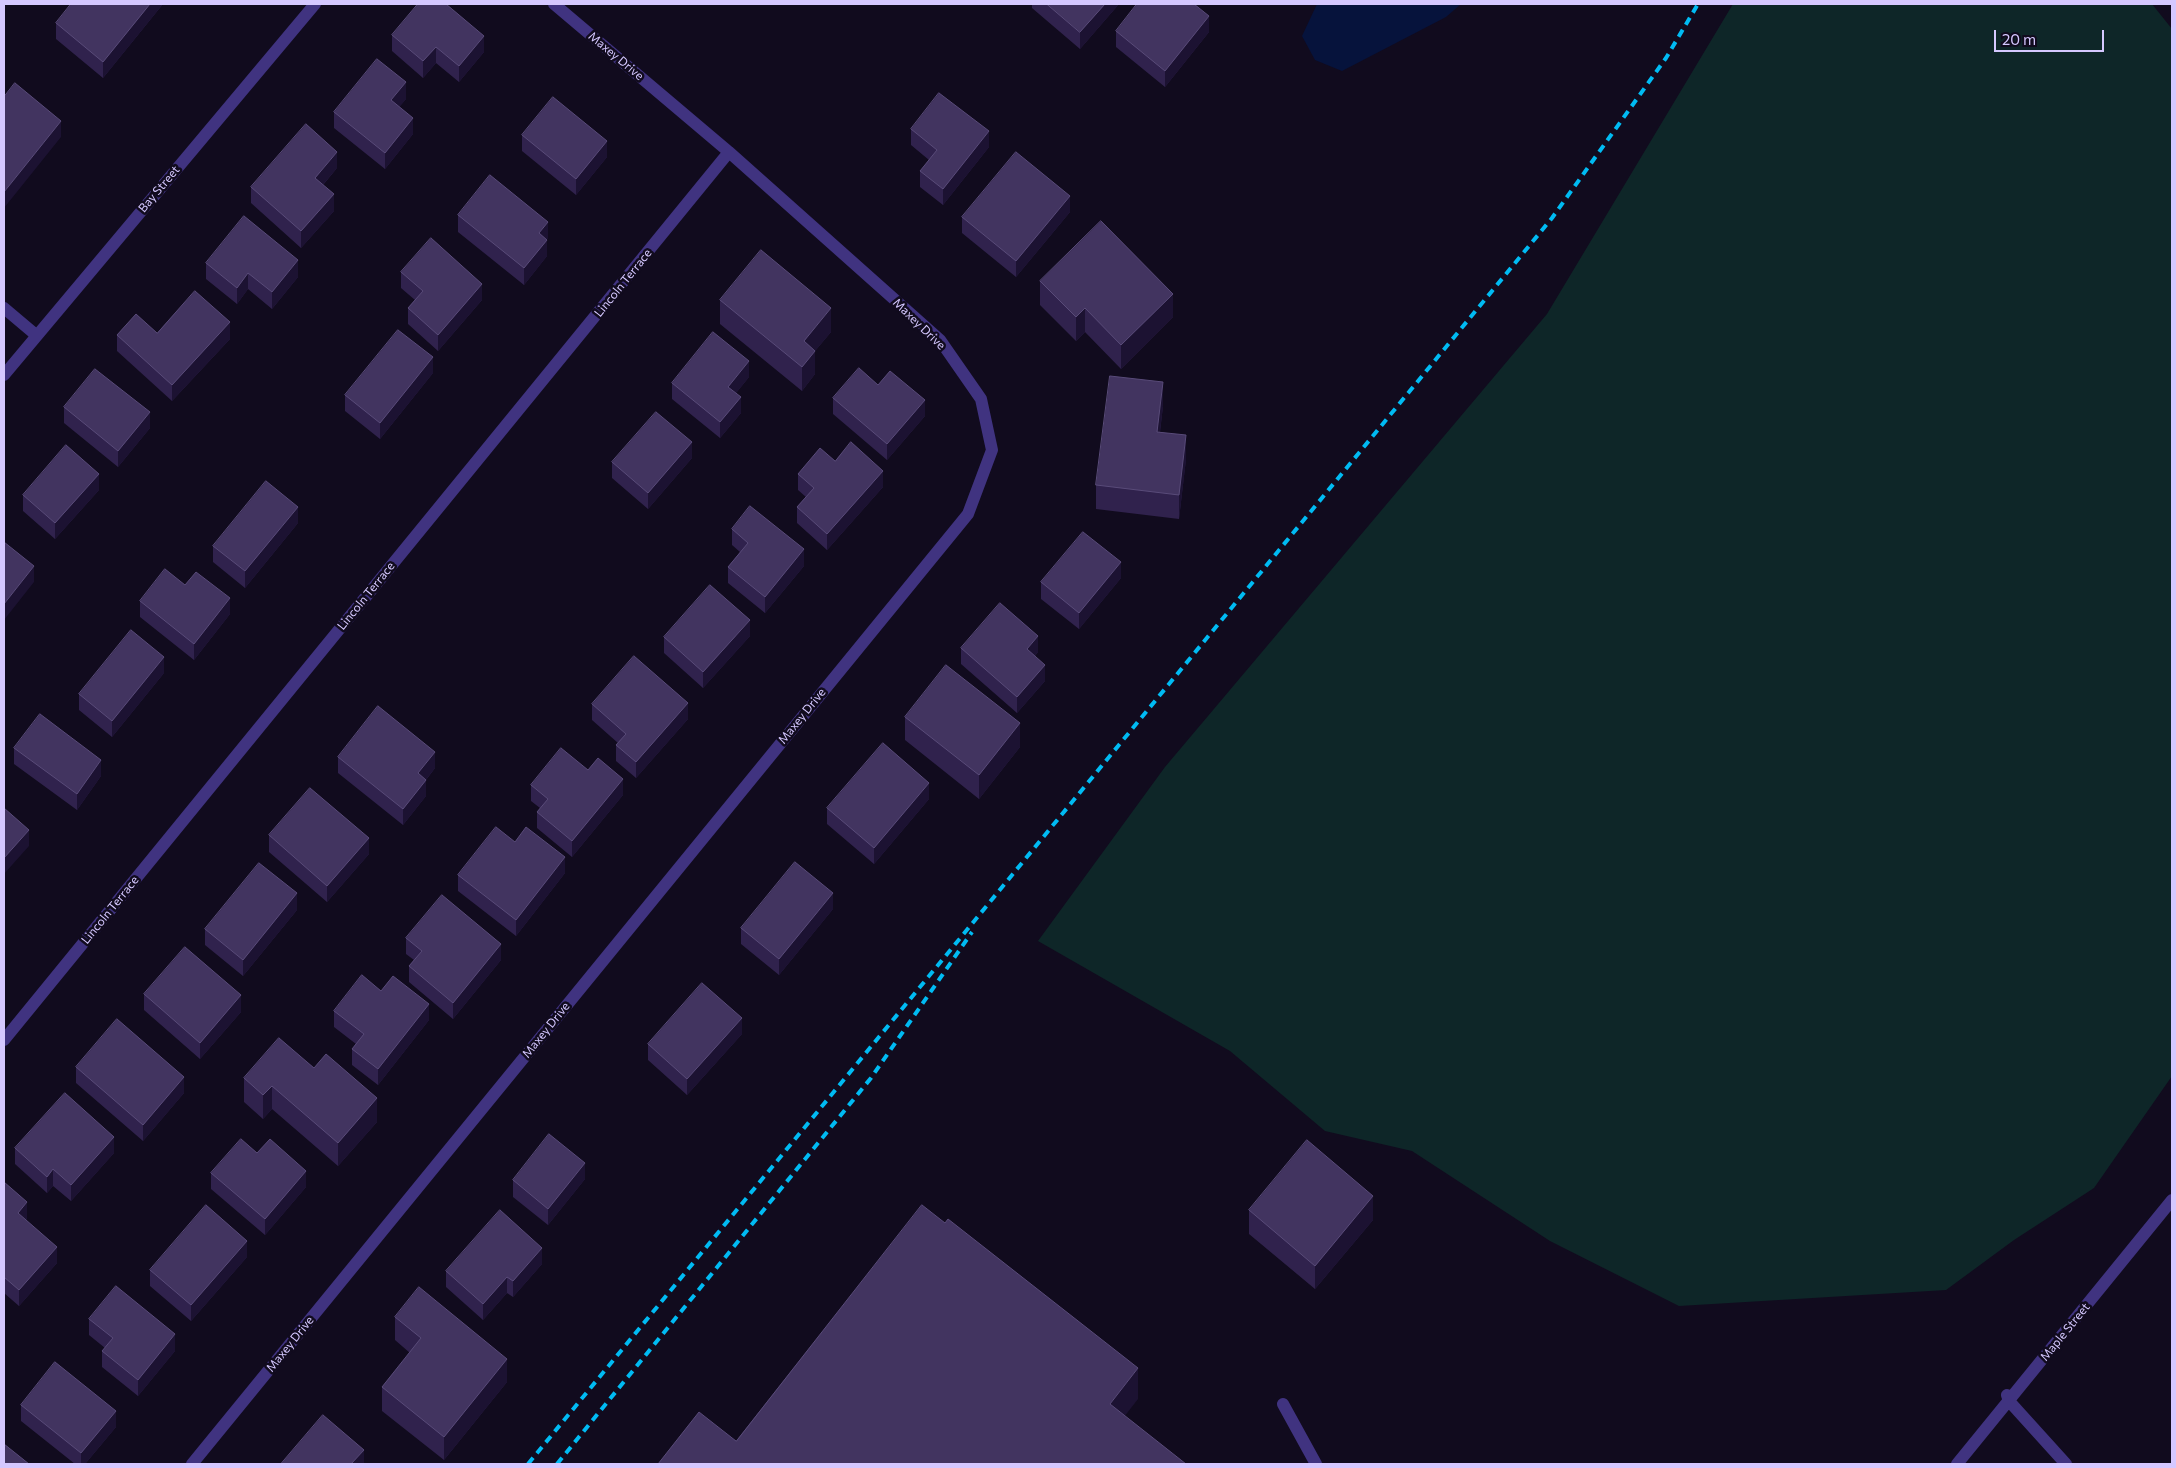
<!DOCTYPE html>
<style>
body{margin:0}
#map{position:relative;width:2176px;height:1468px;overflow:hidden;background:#110b1e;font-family:Commissioner,sans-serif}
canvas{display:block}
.frame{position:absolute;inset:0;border:5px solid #d5c8ff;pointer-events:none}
.scale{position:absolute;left:1994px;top:30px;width:110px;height:22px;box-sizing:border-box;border:2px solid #d5c8ff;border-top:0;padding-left:6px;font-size:15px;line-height:18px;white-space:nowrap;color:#d5c8ff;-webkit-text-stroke:4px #110b1e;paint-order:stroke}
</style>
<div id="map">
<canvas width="2176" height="1468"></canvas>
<div class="frame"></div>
<div class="scale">20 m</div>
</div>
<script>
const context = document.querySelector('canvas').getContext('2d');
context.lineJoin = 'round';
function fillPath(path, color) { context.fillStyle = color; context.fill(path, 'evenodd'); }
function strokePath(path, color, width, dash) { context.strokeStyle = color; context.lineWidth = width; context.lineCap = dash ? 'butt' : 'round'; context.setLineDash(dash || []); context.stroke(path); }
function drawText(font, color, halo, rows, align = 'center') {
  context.font = font + ' Commissioner,sans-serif'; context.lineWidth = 5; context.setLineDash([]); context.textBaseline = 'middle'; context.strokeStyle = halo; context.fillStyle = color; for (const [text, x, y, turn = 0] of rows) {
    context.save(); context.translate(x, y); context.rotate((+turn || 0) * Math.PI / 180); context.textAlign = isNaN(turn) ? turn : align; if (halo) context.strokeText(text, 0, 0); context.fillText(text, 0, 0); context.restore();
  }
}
fillPath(new Path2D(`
 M 1733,4 L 2152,4 L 2172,29 L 2172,1076 L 2094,1188 L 2014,1240 L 1946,1290 L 1679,1306 L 1550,1241 L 1412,1151 L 1325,1131 L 1230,1051 L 1038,941 L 1165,767 L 1547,314 Z`), '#0e2628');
fillPath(new Path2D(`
 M 1317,4 L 1461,4 L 1446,17 L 1342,71 L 1315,60 L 1302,36 Z`), '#06133c');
strokePath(new Path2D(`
 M 4,308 L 36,335
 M 4,375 L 315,4
 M 4,1040 L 729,152
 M 2007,1395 L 2009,1401 L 2066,1464
 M 1283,1404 L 1316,1464
 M 192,1464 L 968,514 L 992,450 L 981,399 L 940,340 L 729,152 L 554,4
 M 1957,1464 L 2172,1200`), '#403380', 12);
strokePath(new Path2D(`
 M 528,1464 L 1552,218 L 1666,58 L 1698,4
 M 557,1464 L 871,1078 L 972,932`), '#00bbf3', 4, [8, 6]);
fillPath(new Path2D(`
 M 163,4 L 103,78 L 56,39 L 56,23 Z
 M 1032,4 L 1119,4 L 1080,49 L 1032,8 Z
 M 1116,31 L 1209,32 L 1165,87 L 1116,47 Z
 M 392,35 L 484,52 L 459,82 L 436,63 L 423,78 L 392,51 Z
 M 406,99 L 399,107 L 413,134 L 385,169 L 334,128 L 334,112 Z
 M 911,129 L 989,147 L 943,205 L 920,187 L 920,171 L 929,160 L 911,145 Z
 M 522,135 L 607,157 L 576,195 L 522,151 Z
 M 337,168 L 323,185 L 334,211 L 301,248 L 251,203 L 251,187 Z
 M 1070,212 L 1016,277 L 962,233 L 962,217 Z
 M 458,215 L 548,238 L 546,240 L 547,256 L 524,285 L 458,232 Z
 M 206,263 L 298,277 L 272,309 L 248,289 L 237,304 L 206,279 Z
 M 401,272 L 482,300 L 438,351 L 408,324 L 408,308 L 415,300 L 401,288 Z
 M 1040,281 L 1173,317 L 1121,369 L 1085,332 L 1076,341 L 1040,305 Z
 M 720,300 L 831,332 L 815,351 L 815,374 L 802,391 L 720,324 Z
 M 117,335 L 230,339 L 172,401 L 117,351 Z
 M 433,373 L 380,439 L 345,411 L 345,395 Z
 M 749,377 L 736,393 L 741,413 L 720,438 L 672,399 L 672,383 Z
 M 878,385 L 925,416 L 887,460 L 833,414 L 833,398 Z
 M 1163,406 L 1160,432 L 1186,459 L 1179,519 L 1096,509 L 1096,485 Z
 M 64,407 L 150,428 L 118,467 L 64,423 Z
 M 692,458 L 648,509 L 612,478 L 612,462 Z
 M 835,461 L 883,487 L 827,550 L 797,523 L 797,507 L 806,497 L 798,490 L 798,474 Z
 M 99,490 L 55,539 L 23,511 L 23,495 Z
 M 298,523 L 245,588 L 213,562 L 213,546 Z
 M 732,529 L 804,566 L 765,613 L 728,583 L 728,567 L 740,552 L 732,545 Z
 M 1121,578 L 1079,629 L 1041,599 L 1041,582 Z
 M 185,585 L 230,614 L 194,660 L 140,617 L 140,601 Z
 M 750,636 L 703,688 L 664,653 L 664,637 Z
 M 961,648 L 1038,652 L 1035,656 L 1045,681 L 1017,713 L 961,664 Z
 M 164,673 L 112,737 L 79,710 L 79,694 Z
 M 592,704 L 688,719 L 636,778 L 616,761 L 616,745 L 618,743 L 592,720 Z
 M 905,717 L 1020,747 L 979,799 L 905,740 Z
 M 14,748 L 101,776 L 77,810 L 14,764 Z
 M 338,757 L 435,768 L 426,780 L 426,796 L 403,825 L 338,773 Z
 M 588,770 L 623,795 L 572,857 L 537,828 L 537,812 L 540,808 L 531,801 L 531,785 Z
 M 929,799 L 874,864 L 827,824 L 827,808 Z
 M 269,835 L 369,854 L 327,902 L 269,852 Z
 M 515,842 L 565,873 L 516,936 L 458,891 L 458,875 Z
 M 833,909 L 779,975 L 741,944 L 741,928 Z
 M 297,910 L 243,976 L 205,945 L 205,929 Z
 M 406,938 L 501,960 L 453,1019 L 409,982 L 409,966 L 414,960 L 406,954 Z
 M 381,991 L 429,1020 L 378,1085 L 352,1065 L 352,1049 L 356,1044 L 334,1027 L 334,1011 Z
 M 144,994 L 241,1012 L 200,1059 L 144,1010 Z
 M 742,1034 L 687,1095 L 648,1060 L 648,1044 Z
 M 76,1067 L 184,1093 L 143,1141 L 76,1083 Z
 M 314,1068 L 377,1122 L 338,1166 L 272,1109 L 263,1119 L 244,1102 L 244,1078 Z
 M 15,1148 L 114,1153 L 71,1201 L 53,1186 L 47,1193 L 15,1164 Z
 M 211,1173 L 306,1187 L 265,1235 L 211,1189 Z
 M 585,1179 L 548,1225 L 513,1197 L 513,1180 Z
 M 4,1182 L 27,1218 L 26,1220 L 57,1263 L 19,1306 L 4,1293 Z
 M 1249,1210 L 1373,1220 L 1315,1289 L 1249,1234 Z
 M 247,1257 L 191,1321 L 150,1286 L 150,1270 Z
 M 542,1264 L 513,1297 L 507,1293 L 483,1320 L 446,1287 L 446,1271 Z
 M 395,1317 L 507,1382 L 444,1460 L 382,1411 L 382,1387 L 410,1353 L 395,1340 Z
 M 89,1319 L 175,1351 L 138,1396 L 102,1367 L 102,1351 L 105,1348 L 89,1335 Z
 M 21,1405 L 116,1427 L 85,1464 L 75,1464 L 21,1421 Z`), '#30224d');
fillPath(new Path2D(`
 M 150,4 L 163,4 L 103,78 L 103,62 Z
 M 1105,4 L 1119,4 L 1080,49 L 1080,32 Z
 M 1209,16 L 1209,32 L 1165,87 L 1165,71 Z
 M 484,36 L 484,52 L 459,82 L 459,66 Z
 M 436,47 L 436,63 L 423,78 L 423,61 Z
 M 406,82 L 406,99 L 391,117 L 391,100 Z
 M 413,118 L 413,134 L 385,169 L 385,153 Z
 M 61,121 L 61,137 L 4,208 L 4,192 Z
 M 989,131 L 989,147 L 943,205 L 943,189 Z
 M 607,141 L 607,157 L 576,195 L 576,179 Z
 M 337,152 L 337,168 L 315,194 L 315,178 Z
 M 334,194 L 334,211 L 301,248 L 301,231 Z
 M 1070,196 L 1070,212 L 1016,277 L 1016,261 Z
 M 548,222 L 548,238 L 539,249 L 539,233 Z
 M 547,240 L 547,256 L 524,285 L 524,268 Z
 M 298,260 L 298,277 L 272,309 L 272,292 Z
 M 248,273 L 248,289 L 237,304 L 237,288 Z
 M 482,284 L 482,300 L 438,351 L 438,335 Z
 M 1173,294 L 1173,317 L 1121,369 L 1121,345 Z
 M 831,308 L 831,332 L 815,351 L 815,374 L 802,391 L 802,367 L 804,341 Z
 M 1085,308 L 1085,332 L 1076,341 L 1076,317 Z
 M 230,322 L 230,339 L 172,401 L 172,385 Z
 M 433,357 L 433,373 L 380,439 L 380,423 Z
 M 749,361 L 749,377 L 728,403 L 728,387 Z
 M 1163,382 L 1163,406 L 1157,455 L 1157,432 Z
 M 741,397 L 741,413 L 720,438 L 720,422 Z
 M 925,400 L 925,416 L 887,460 L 887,444 Z
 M 150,412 L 150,428 L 118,467 L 118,451 Z
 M 1186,435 L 1186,459 L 1179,519 L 1179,495 Z
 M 692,442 L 692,458 L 648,509 L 648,493 Z
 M 883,471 L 883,487 L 827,550 L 827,534 Z
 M 99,474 L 99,490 L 55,539 L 55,523 Z
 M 298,507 L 298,523 L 245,588 L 245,571 Z
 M 804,549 L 804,566 L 765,613 L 765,597 Z
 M 1121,562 L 1121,578 L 1079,629 L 1079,613 Z
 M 34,566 L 34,582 L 4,620 L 4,604 Z
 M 230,598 L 230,614 L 194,660 L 194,644 Z
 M 750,620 L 750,636 L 703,688 L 703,672 Z
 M 1038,636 L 1038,652 L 1027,665 L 1027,649 Z
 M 164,657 L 164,673 L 112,737 L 112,721 Z
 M 1045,665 L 1045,681 L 1017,713 L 1017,697 Z
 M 688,703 L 688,719 L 636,778 L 636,762 Z
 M 1020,723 L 1020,747 L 979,799 L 979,775 Z
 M 435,752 L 435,768 L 418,790 L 418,773 Z
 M 101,760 L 101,776 L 77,810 L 77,794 Z
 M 623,779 L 623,795 L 572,857 L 572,841 Z
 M 426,780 L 426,796 L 403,825 L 403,809 Z
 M 929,783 L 929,799 L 874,864 L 874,848 Z
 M 29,830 L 29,846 L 4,874 L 4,858 Z
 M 369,838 L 369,854 L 327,902 L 327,886 Z
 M 565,857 L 565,873 L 516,936 L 516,920 Z
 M 297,893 L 297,910 L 243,976 L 243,960 Z
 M 833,893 L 833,909 L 779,975 L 779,959 Z
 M 501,944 L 501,960 L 453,1019 L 453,1003 Z
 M 241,995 L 241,1012 L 200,1059 L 200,1043 Z
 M 429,1004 L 429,1020 L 378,1085 L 378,1069 Z
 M 742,1018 L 742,1034 L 687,1095 L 687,1079 Z
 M 184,1077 L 184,1093 L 143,1141 L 143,1125 Z
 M 272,1086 L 272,1109 L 263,1119 L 263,1095 Z
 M 377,1098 L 377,1122 L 338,1166 L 338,1143 Z
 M 114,1137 L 114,1153 L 71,1201 L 71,1185 Z
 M 585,1163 L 585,1179 L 548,1225 L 548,1209 Z
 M 53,1169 L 53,1186 L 47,1193 L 47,1177 Z
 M 306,1171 L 306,1187 L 265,1235 L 265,1219 Z
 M 1373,1196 L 1373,1220 L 1315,1289 L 1315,1266 Z
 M 27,1202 L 27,1218 L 18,1229 L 18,1213 Z
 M 247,1241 L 247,1257 L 191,1321 L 191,1305 Z
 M 57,1247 L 57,1263 L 19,1306 L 19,1290 Z
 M 542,1248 L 542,1264 L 513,1297 L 513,1281 Z
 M 507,1277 L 507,1293 L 483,1320 L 483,1304 Z
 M 175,1334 L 175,1351 L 138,1396 L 138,1380 Z
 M 507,1359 L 507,1382 L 444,1460 L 444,1437 Z
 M 1138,1368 L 1138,1399 L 1110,1435 L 1110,1404 Z
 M 116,1411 L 116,1427 L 85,1464 L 81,1464 L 81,1453 Z
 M 364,1450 L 364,1464 L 351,1464 Z`), '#1c1232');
const building = new Path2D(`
 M 71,4 L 150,4 L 103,62 L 56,23 Z
 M 418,4 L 446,4 L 484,36 L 459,66 L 436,47 L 423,61 L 392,35 Z
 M 1047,4 L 1105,4 L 1080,32 Z
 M 1137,4 L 1194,4 L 1209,16 L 1165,71 L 1116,31 Z
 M 377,59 L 406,82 L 391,100 L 413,118 L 385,153 L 334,112 Z
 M 15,83 L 61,121 L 4,192 L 4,97 Z
 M 939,93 L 989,131 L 943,189 L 920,171 L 937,150 L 911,129 Z
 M 553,97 L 607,141 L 576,179 L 522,135 Z
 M 306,124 L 337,152 L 315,178 L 334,194 L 301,231 L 251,187 Z
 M 1016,152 L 1070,196 L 1016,261 L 962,217 Z
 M 490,175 L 548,222 L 539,233 L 547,240 L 524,268 L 458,215 Z
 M 244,216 L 298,260 L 272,292 L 248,273 L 237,288 L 206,263 Z
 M 1101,221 L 1173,294 L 1121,345 L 1085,308 L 1076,317 L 1040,281 Z
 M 431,238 L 482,284 L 438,335 L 408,308 L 423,291 L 401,272 Z
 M 761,250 L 831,308 L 804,341 L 815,351 L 802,367 L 720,300 Z
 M 195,291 L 230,322 L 172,385 L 117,335 L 136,314 L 157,333 Z
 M 398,330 L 433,357 L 380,423 L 345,395 Z
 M 713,332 L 749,361 L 728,387 L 741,397 L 720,422 L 672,383 Z
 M 859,368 L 878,385 L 890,371 L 925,400 L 887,444 L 833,398 Z
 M 95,369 L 150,412 L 118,451 L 64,407 Z
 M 1110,376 L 1163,382 L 1157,432 L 1186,435 L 1179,495 L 1096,485 Z
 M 656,412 L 692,442 L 648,493 L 612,462 Z
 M 851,442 L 883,471 L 827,534 L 797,507 L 814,488 L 798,474 L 820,448 L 835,461 Z
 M 66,445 L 99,474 L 55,523 L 23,495 Z
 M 266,481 L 298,507 L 245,571 L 213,546 Z
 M 750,506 L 804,549 L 765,597 L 728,567 L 748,543 L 732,529 Z
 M 1083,532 L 1121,562 L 1079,613 L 1041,582 Z
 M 4,542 L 34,566 L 4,604 Z
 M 165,569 L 185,585 L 196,572 L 230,598 L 194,644 L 140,601 Z
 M 710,585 L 750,620 L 703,672 L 664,637 Z
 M 1000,603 L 1038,636 L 1027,649 L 1045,665 L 1017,697 L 961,648 Z
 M 131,630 L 164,657 L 112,721 L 79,694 Z
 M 634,656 L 688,703 L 636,762 L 616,745 L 626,734 L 592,704 Z
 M 946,665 L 1020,723 L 979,775 L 905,717 Z
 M 378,706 L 435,752 L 418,773 L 426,780 L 403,809 L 338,757 Z
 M 40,714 L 101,760 L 77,794 L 14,748 Z
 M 883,743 L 929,783 L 874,848 L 827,808 Z
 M 561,748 L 588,770 L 598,758 L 623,779 L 572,841 L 537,812 L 548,799 L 531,785 Z
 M 310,788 L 369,838 L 327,886 L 269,835 Z
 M 4,808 L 29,830 L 4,858 Z
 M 496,827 L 515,842 L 526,827 L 565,857 L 516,920 L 458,875 Z
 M 795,862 L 833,893 L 779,959 L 741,928 Z
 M 259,863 L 297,893 L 243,960 L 205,929 Z
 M 442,895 L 501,944 L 453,1003 L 409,966 L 422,951 L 406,938 Z
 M 185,947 L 241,995 L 200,1043 L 144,994 Z
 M 362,975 L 381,991 L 393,976 L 429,1004 L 378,1069 L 352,1049 L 364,1034 L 334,1011 Z
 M 702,983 L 742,1018 L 687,1079 L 648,1044 Z
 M 117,1019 L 184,1077 L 143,1125 L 76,1067 Z
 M 279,1038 L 314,1068 L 326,1054 L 377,1098 L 338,1143 L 272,1086 L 263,1095 L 244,1078 Z
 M 65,1093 L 114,1137 L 71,1185 L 53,1169 L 47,1177 L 15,1148 Z
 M 549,1134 L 585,1163 L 548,1209 L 513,1180 Z
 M 241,1139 L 257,1153 L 270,1139 L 306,1171 L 265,1219 L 211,1173 Z
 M 1307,1140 L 1373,1196 L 1315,1266 L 1249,1210 Z
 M 4,1182 L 27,1202 L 18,1213 L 57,1247 L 19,1290 L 4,1277 Z
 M 206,1205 L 247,1241 L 191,1305 L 150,1270 Z
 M 922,1205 L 945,1223 L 948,1219 L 1138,1368 L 1110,1404 L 1186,1464 L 658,1464 L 699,1412 L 736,1441 Z
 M 500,1210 L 542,1248 L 513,1281 L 507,1277 L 483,1304 L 446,1271 Z
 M 116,1286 L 175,1334 L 138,1380 L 102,1351 L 113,1338 L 89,1319 Z
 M 419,1287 L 507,1359 L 444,1437 L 382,1387 L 421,1338 L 395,1317 Z
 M 55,1362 L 116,1411 L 81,1453 L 21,1405 Z
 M 323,1415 L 364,1450 L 351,1464 L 281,1464 Z
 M 4,1444 L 29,1464 L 4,1464 Z`);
fillPath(building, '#423460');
strokePath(building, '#594b79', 1);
drawText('12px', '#d5c8ff', '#110b1e', [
 ["Maxey Drive",616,56,40],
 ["Bay Street",159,189,-50],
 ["Lincoln Terrace",623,283,-51],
 ["Maxey Drive",919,324,44],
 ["Lincoln Terrace",366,596,-51],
 ["Maxey Drive",802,716,-51],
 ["Lincoln Terrace",110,910,-51],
 ["Maxey Drive",546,1030,-51],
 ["Maple Street",2065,1332,-51],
 ["Maxey Drive",290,1344,-51]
]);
</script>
